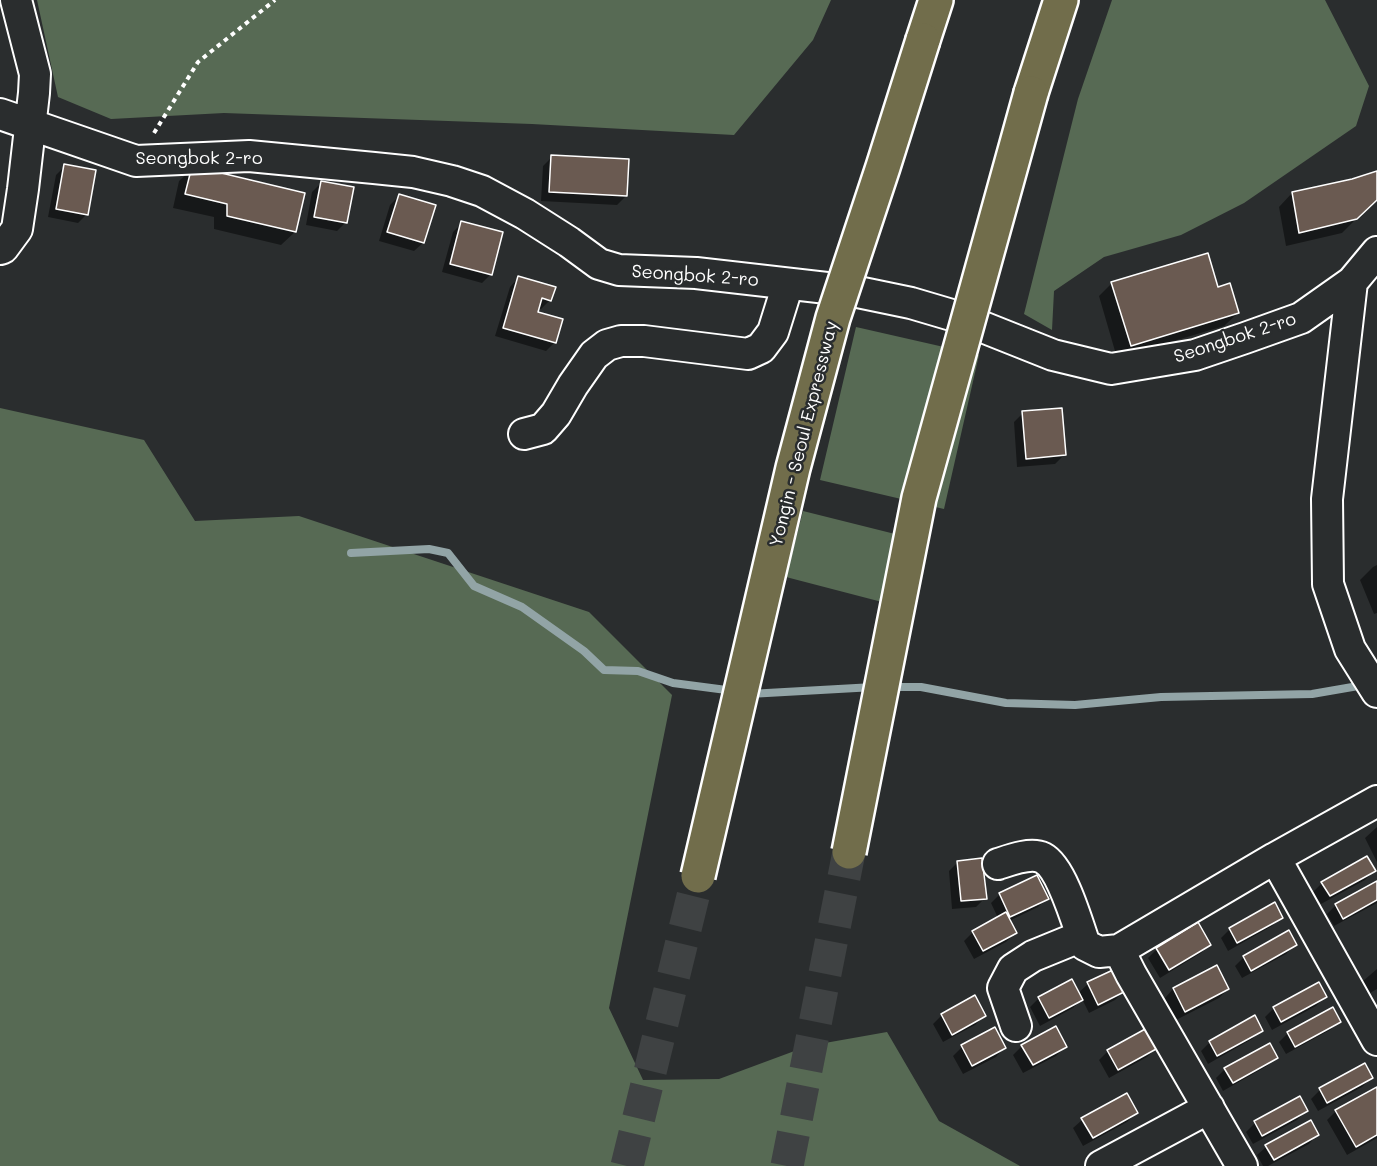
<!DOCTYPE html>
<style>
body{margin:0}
canvas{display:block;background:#2a2d2e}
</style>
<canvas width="1377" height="1166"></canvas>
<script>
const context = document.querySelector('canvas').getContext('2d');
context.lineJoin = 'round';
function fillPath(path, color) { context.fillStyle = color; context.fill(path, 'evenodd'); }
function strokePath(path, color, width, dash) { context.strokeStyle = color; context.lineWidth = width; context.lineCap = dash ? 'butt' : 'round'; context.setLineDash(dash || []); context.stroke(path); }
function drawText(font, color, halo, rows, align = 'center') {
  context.font = font + ' Mali,sans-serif'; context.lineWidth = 5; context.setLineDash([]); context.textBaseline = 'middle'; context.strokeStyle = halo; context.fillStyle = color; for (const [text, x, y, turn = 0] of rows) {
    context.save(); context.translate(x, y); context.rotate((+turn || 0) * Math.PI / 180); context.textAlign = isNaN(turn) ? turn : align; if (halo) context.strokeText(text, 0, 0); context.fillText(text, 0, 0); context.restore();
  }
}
fillPath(new Path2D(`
 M 37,0 L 831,0 L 813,40 L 734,135 L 532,124 L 224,113 L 111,119 L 58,97 Z
 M 1112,0 L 1325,0 L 1369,86 L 1356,126 L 1244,203 L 1181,235 L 1104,257 L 1054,291 L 1052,330 L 1024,314 L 1078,99 Z
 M 856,327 L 979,355 L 944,509 L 820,480 Z
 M 0,408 L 144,440 L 195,521 L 299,516 L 589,612 L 672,695 L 609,1008 L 643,1080 L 719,1079 L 808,1046 L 887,1032 L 939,1121 L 1020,1166 L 0,1166 Z
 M 803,511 L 899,535 L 882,602 L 786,577 Z`), '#576a54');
fillPath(new Path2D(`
 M 552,157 L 626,196 L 617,205 L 541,201 L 543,166 Z
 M 65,166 L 87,214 L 78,223 L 48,217 L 56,175 Z
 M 193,168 L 304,194 L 295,232 L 281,245 L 214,229 L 214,217 L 173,208 L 179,181 Z
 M 1377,172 L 1377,198 L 1342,233 L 1286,246 L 1279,207 L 1292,193 L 1353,180 Z
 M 321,183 L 346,222 L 337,231 L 306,225 L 312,192 Z
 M 399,196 L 423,243 L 414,251 L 379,241 L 390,205 Z
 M 462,223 L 491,274 L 482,283 L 442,272 L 453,232 Z
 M 518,278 L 550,300 L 541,309 L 537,308 L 536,313 L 555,342 L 546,351 L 495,336 L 510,287 Z
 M 1112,283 L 1217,289 L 1238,313 L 1224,326 L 1117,358 L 1099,296 Z
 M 1023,413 L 1064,455 L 1055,464 L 1017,467 L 1014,422 Z
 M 1377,565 L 1377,613 L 1374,614 L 1360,580 L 1373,567 Z
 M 1377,827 L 1377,862 L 1365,838 Z
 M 958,862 L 985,898 L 976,907 L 952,909 L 949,871 Z
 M 1374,871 L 1365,880 L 1321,904 L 1313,892 L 1322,883 Z
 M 1377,883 L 1377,903 L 1334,926 L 1327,914 L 1336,905 Z
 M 1000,894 L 1047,898 L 1038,907 L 1009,921 L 1015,933 L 1006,942 L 974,959 L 964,941 L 973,932 L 998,918 L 991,903 Z
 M 1281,917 L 1272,926 L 1228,951 L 1221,938 L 1230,929 Z
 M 1210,944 L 1201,953 L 1160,978 L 1148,958 L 1157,949 Z
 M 1295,945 L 1286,954 L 1242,978 L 1235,966 L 1244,957 Z
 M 1377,969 L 1377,989 L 1370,993 L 1363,981 Z
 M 1115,971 L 1124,991 L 1115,1000 L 1089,1013 L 1082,999 L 1073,1008 L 1040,1026 L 1030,1007 L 1039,998 L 1078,993 L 1088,984 Z
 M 1173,989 L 1228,989 L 1219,998 L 1176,1020 L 1165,998 Z
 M 1325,997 L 1316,1006 L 1272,1030 L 1265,1017 L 1274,1008 Z
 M 942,1015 L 984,1016 L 975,1025 L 943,1042 L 933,1024 Z
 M 1339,1021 L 1330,1030 L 1286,1054 L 1279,1042 L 1288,1033 Z
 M 995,1029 L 1004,1048 L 996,1057 L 963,1074 L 953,1056 L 962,1047 Z
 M 1261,1030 L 1252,1039 L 1208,1064 L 1201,1051 L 1210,1042 Z
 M 1022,1046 L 1065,1047 L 1056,1056 L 1023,1073 L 1013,1055 Z
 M 1156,1048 L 1147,1057 L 1109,1078 L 1099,1060 L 1108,1051 Z
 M 1276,1057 L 1267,1066 L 1223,1091 L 1216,1078 L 1225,1069 Z
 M 1371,1078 L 1362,1087 L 1318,1111 L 1311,1099 L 1320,1090 Z
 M 1377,1088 L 1377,1138 L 1347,1155 L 1327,1120 L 1336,1111 Z
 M 1299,1098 L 1306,1111 L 1297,1120 L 1253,1144 L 1246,1132 L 1255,1123 Z
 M 1136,1113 L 1127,1122 L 1083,1146 L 1073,1128 L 1082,1120 Z
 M 1317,1135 L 1309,1144 L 1268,1166 L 1263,1166 L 1257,1155 L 1266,1147 Z`), '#0007');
strokePath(new Path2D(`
 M 351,553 L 429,549 L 448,553 L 474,586 L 522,607 L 584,651 L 604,670 L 638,671 L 673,683 L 734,691
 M 889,687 L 921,687 L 1006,703 L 1075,705 L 1161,697 L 1312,694 L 1364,685
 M 749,694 L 874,687`), '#92a4a6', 8);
const building = new Path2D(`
 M 551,155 L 629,159 L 627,196 L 549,192 Z
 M 64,164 L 96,170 L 88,215 L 56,209 Z
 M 192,166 L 305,193 L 296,232 L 227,216 L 227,204 L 185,194 Z
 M 1377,171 L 1377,200 L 1357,219 L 1299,233 L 1292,192 L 1352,179 Z
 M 321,181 L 354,187 L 347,223 L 314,217 Z
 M 399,194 L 436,205 L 424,243 L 387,232 Z
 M 461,221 L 503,232 L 492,275 L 450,264 Z
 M 1208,253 L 1218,287 L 1230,283 L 1239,313 L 1131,346 L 1111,282 Z
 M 518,276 L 556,287 L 551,301 L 542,298 L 538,312 L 563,319 L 556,343 L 503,328 Z
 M 1062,408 L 1066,455 L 1026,459 L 1022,411 Z
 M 1367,856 L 1376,871 L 1330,896 L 1321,882 Z
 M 982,858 L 987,899 L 961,901 L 957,861 Z
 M 1037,875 L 1049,899 L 1010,917 L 999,893 Z
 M 1377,881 L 1377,900 L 1343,919 L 1335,904 Z
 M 1275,902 L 1283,918 L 1237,943 L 1229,928 Z
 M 1006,912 L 1017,933 L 983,951 L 972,931 Z
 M 1198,922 L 1211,945 L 1169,970 L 1156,948 Z
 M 1289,930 L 1297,945 L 1251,971 L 1243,956 Z
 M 1217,965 L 1229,989 L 1185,1012 L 1173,988 Z
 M 1115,969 L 1126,991 L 1098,1005 L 1087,982 Z
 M 1072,979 L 1083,1000 L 1049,1018 L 1038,997 Z
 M 1319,982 L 1327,997 L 1281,1022 L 1273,1007 Z
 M 975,995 L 986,1016 L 952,1035 L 941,1014 Z
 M 1333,1007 L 1341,1022 L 1295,1047 L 1287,1032 Z
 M 1255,1015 L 1263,1031 L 1217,1056 L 1209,1041 Z
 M 1056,1026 L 1067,1047 L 1033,1065 L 1021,1045 Z
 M 995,1027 L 1006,1048 L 972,1066 L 961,1045 Z
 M 1147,1028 L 1158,1048 L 1118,1070 L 1107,1050 Z
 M 1270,1043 L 1278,1058 L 1233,1083 L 1224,1068 Z
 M 1365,1063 L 1373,1078 L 1327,1103 L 1319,1088 Z
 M 1377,1087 L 1377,1135 L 1356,1147 L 1335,1110 Z
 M 1127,1093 L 1138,1113 L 1093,1138 L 1081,1118 Z
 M 1300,1096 L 1308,1111 L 1262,1136 L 1254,1121 Z
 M 1311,1120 L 1319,1135 L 1274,1160 L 1265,1145 Z`);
fillPath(building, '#6a5a51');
strokePath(building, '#fff', 1.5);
strokePath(new Path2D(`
 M 627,1166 L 698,876
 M 787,1166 L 849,852`), '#3f4243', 33, [33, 16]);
const minor = new Path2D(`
 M 0,114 L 136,161 L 249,156 L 374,168 L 413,172 L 452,181 L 482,191 L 525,214 L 569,242 L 599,264 L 619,270 L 696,273 L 853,291 L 911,303 L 955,316 L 1053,355 L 1111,369 L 1195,355 L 1245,338 L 1301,318 L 1352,282 L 1377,252
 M 0,249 L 3,248 L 17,229 L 23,189 L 34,93 L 35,74 L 16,0
 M 1352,282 L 1327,499 L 1328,584 L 1350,649 L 1377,692
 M 524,434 L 543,429 L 556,414 L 573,385 L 594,355 L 607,345 L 621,341 L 644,341 L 748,354 L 761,348 L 773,332 L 788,284
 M 1275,858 L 1377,1040
 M 998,864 C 1010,860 1031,852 1043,858 C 1062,868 1078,925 1085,945 L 1099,952 L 1119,950
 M 1016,1026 L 1003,988 L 1013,969 L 1033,956 L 1082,936
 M 1101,1166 L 1209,1108
 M 1242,1166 L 1131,974 L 1119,950 L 1275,858 L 1377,801`);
const motorway = new Path2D(`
 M 923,40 L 936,0
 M 1031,93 L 1061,0`);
strokePath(minor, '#fff', 34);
strokePath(motorway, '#fff', 38);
strokePath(new Path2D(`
 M 154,133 L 198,62 L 275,0`), '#fff', 4, [4.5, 4.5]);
strokePath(minor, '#2a2d2e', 30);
strokePath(motorway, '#716d4b', 33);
const motorwayBridge = new Path2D(`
 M 849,852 L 919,498 L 1031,93
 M 698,876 L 793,468 L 833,318 L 883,167 L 923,40`);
strokePath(motorwayBridge, '#fff', 38, []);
strokePath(motorwayBridge, '#716d4b', 33);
drawText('18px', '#fff', '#2a2d2e', [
 ["Seongbok 2-ro",199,158],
 ["Seongbok 2-ro",695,276,4],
 ["Seongbok 2-ro",1235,338,-18],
 ["Yongin - Seoul Expressway",804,434,-76]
]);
</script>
